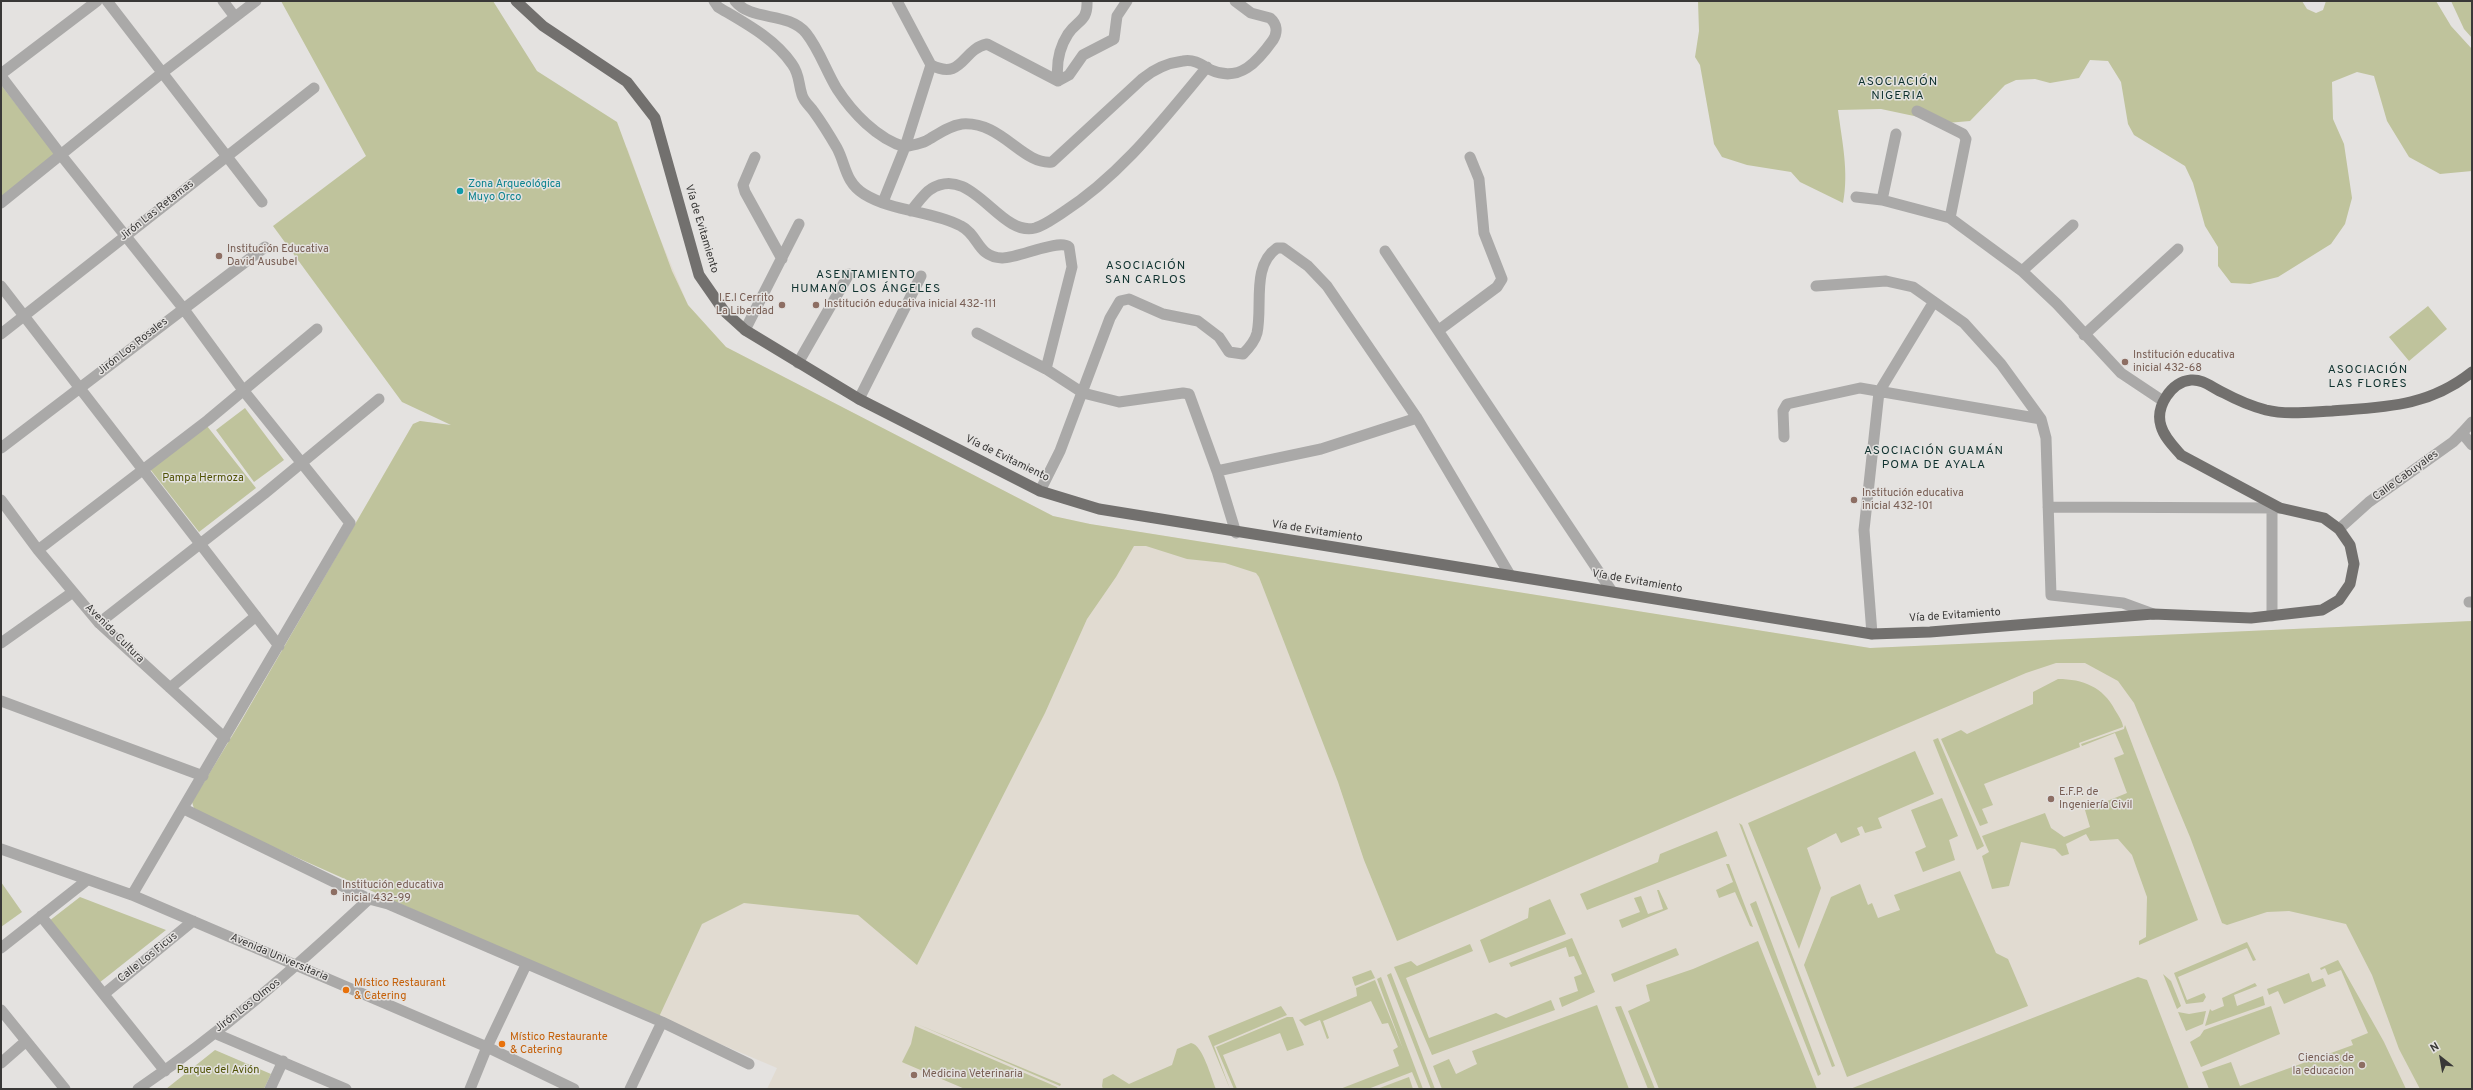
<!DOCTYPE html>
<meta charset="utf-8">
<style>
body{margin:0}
#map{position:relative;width:2473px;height:1090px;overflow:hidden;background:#e4e2e0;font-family:Overpass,sans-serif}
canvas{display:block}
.frame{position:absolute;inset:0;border:2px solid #393837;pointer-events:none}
.north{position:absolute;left:2421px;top:1038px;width:40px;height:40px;-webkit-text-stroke:3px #e4e2e0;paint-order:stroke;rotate:329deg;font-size:11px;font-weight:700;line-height:16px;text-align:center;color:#393837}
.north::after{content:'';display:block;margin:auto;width:14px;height:18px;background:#393837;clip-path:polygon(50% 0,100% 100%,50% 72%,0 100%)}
</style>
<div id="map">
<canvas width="2473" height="1090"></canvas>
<div class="frame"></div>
<div class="north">N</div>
</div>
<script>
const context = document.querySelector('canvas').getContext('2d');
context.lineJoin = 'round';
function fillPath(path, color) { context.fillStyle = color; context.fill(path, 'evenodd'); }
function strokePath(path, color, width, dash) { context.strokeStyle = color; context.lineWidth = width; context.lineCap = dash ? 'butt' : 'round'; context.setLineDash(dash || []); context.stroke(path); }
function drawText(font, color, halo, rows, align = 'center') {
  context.font = font + ' Overpass,sans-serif'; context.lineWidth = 3; context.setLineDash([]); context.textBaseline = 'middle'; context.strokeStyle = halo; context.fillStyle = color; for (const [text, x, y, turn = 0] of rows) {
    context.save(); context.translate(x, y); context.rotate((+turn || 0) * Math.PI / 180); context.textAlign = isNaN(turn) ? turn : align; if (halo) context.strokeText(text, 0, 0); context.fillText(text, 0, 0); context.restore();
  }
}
fillPath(new Path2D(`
 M 627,147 L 655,226 L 688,305 L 726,347 L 1053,516 L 1090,524 L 1870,648 L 2472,621 L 2472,1089 L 767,1089 L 777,1068 L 678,1026 L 192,802 L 240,723 L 413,424 L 420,421 L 453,426 Z`), '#e1dbd1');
fillPath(new Path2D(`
 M 281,1 L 493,1 L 537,71 L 617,122 L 672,271 L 688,305 L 726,347 L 1053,516 L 1090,524 L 1870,648 L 2472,621 L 2472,1089 L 2420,1089 L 2399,1049 L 2372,975 L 2346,924 L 2289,911 L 2267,912 L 2227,925 L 2222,923 L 2190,837 L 2134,703 L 2118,681 L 2085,663 L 2056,663 L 2026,673 L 1397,941 L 1364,860 L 1338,782 L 1259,577 L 1256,573 L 1225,563 L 1187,559 L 1146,546 L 1134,546 L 1116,577 L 1087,619 L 1045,713 L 917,965 L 858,915 L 744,903 L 702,924 L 658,1019 L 195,812 L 192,802 L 240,723 L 413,424 L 420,421 L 451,425 L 402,402 L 273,226 L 366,156 Z
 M 1698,1 L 2302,1 L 2307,9 L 2316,13 L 2323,10 L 2326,1 L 2436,1 L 2451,26 L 2472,49 L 2472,171 L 2440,174 L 2409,157 L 2387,121 L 2374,76 L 2357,72 L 2332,82 L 2333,119 L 2344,144 L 2352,198 L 2345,224 L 2331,244 L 2278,277 L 2250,284 L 2231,283 L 2218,266 L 2218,247 L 2205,226 L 2193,183 L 2185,166 L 2134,135 L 2128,124 L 2121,82 L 2108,61 L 2090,60 L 2079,78 L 2050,83 L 2035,79 L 2016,80 L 2005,85 L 1970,121 L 1947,123 L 1881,109 L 1838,110 C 1842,142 1849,171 1843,203 L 1800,182 L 1791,172 L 1747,165 L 1722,157 L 1714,144 L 1700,65 L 1695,57 L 1699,31 Z
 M 2451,1 L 2472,1 L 2472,38 L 2464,29 Z
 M 1,85 L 56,155 L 1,198 Z
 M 2428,306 L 2447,329 L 2409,361 L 2389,337 Z
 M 245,408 L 284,460 L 254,482 L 216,430 Z
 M 207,426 L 256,488 L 199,532 L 150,469 Z
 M 2058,679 C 2083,679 2103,687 2115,710 C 2118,715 2123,722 2123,727 L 2079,743 L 2080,747 L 1984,784 L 1993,805 L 1982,809 L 1988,823 L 1980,826 L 1941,739 L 1961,730 L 1967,734 L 2033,704 L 2033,692 Z
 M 2125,725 L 2198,920 L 2139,945 L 2139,941 L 2146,937 L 2147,897 L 2132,855 L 2118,839 L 2090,841 L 2086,834 L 2066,844 L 2069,854 L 2062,856 L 2055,849 L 2021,842 L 2009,886 L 1992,889 L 1982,856 L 1989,852 L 1982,836 L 2045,813 L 2051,828 L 2064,837 L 2090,827 L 2085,810 L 2127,793 L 2114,758 L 2124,754 L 2115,733 L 2082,746 L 2081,744 L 2124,729 Z
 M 1938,738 L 1984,846 L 1977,850 L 1933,740 Z
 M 1915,751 L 1934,794 L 1878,818 L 1882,828 L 1865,833 L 1862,826 L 1857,828 L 1860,835 L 1841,843 L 1836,833 L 1807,848 L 1821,888 L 1799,949 L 1748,823 Z
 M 1942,798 L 1958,836 L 1949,840 L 1955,860 L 1923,872 L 1915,852 L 1926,847 L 1911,810 Z
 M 1739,823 L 1742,825 L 1835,1066 L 1832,1067 Z
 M 1717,831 L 1727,856 L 1587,910 L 1580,894 L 1658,862 L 1660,854 Z
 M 1726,864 L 1729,864 L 1753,927 L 1750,926 L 1735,892 L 1719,898 L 1716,890 L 1733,882 Z
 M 1960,871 L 1996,953 L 2008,959 L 2028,1006 L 1847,1077 L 1804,965 L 1831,897 L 1860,884 L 1868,905 L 1872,903 L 1878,918 L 1900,910 L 1894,895 Z
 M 1,882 L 22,912 L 1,927 Z
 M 1657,890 L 1659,890 L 1668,909 L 1622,928 L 1619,920 L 1640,912 L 1634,898 L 1641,896 L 1648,914 L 1663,909 Z
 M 80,897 L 166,930 L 99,983 L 49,921 Z
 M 1550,899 L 1566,934 L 1489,963 L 1480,940 L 1528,918 L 1529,908 Z
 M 1756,901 L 1821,1074 L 1818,1076 L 1750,904 Z
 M 1572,938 L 1595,992 L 1562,1007 L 1559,998 L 1578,991 L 1574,977 L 1582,974 L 1574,956 L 1569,957 L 1566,947 L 1511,967 L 1509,963 Z
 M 1758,941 L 1817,1089 L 1659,1089 L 1628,1011 L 1650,1001 L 1646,985 L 1693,969 Z
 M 2247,942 L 2256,960 L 2253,961 L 2247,948 L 2178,977 L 2187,1000 L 2204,993 L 2206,997 L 2203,1002 L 2186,1004 L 2174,973 Z
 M 1470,944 L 1473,951 L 1406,978 L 1429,1038 L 1496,1013 L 1506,1018 L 1551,1000 L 1555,1010 L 1432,1055 L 1394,967 L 1411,961 L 1417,966 Z
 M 1676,948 L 1679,955 L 1614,982 L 1611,974 Z
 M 2338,960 L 2384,1042 L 2406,1089 L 2209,1089 L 2202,1072 L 2231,1062 L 2240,1086 L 2353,1045 L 2351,1040 L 2368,1033 L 2341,970 L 2328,975 L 2325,968 L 2321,970 L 2320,968 Z
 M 1371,970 L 1375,978 L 1355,986 L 1352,977 Z
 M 1391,973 L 1435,1089 L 1431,1089 L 1387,975 Z
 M 2309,973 L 2312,982 L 2323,978 L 2326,986 L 2284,1004 L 2278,991 L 2269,995 L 2267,989 Z
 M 2163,974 L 2171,981 L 2181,1006 L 2177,1009 Z
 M 1381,977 L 1423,1089 L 1419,1089 L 1412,1072 L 1368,1089 L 1340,1089 L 1399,1066 L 1393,1050 L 1398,1047 L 1388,1023 L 1382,1024 L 1371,1001 L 1323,1021 L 1329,1038 L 1327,1039 L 1320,1020 L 1305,1026 L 1299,1020 L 1357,996 L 1356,988 L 1375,980 L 1403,1049 L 1377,979 Z
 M 2138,977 L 2147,980 L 2189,1089 L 1850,1089 Z
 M 2255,983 L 2257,986 L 2234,995 L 2237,1006 L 2263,996 L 2265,1005 L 2205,1026 L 2210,1009 L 2212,1011 L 2224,1006 L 2222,998 Z
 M 1597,1005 L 1629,1089 L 1442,1089 L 1433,1066 L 1449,1059 L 1456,1074 L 1477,1064 L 1472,1051 Z
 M 1281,1006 L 1287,1015 L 1214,1046 L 1230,1089 L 1208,1036 Z
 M 1621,1006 L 1655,1089 L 1648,1089 L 1615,1007 Z
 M 2271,1006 L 2280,1034 L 2201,1067 L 2190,1042 L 2200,1036 L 2204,1030 Z
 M 2206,1011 L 2203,1024 L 2186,1031 L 2178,1012 L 2189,1014 Z
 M 1287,1017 L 1293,1017 L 1304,1045 L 1287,1051 L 1280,1033 L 1223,1055 L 1237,1089 L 1234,1089 L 1216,1047 Z
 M 917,1024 L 1061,1084 L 1060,1086 Z
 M 915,1026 L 1057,1087 L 1058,1089 L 965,1089 L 904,1063 L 902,1062 L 911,1044 Z
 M 1191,1043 C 1203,1045 1211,1078 1216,1089 L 1103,1089 L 1102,1086 L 1103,1079 L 1113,1074 L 1129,1084 L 1172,1065 L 1177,1049 Z
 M 215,1050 L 271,1074 L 264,1089 L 166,1089 Z
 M 1409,1077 L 1413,1089 L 1377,1089 Z`), '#bfc39c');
strokePath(new Path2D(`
 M 107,1 L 262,202
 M 223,1 L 235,17
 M 714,1 L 718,7 C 745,23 774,38 792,64 C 800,75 798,83 802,95 C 804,102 810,106 814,112 C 822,123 830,136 837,148 C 846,165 845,182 864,194 C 893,212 933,211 961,226 C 979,235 977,257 1002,258 C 1017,259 1059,238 1069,247 L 1072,267 L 1046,369
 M 735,1 C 752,22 788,11 806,33 C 819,49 826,71 837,89 C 852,112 877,139 905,147 L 931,65
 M 897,1 L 931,65 C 963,81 962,49 987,44 L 1058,81 L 1069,75 L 1083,55 L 1114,39 L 1117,16 L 1127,1
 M 1,74 L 97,1
 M 1,76 L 61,155 L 183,308 L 243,390 L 350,523 L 132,895
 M 1058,81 C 1056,64 1059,48 1068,34 C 1077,20 1088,22 1087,1
 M 1917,111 L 1963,134 L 1966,139 L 1950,218
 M 755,157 L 743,185 L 745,192 L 782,259
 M 1856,197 L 1882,200 L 1950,218 L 2022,271 L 2057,304 L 2121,373 L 2163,401
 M 1882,200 L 1896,134
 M 883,202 L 905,147 C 912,145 920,144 926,141 C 937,135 948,126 962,124 C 1002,121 1022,165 1052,162 L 1142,79 C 1154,69 1167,63 1183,61 C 1195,59 1202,65 1211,70 C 1240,83 1258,61 1273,40 C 1278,32 1277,24 1270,18 L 1251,13 L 1235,1
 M 1,203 L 162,73 L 256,1
 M 911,211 C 917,204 924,193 931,189 C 972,163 999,237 1035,228 C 1045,225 1054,218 1062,213 C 1120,176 1163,120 1207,67
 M 1385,251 L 1611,590
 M 2022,271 L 2073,225
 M 1,286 L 279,646
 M 1816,286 L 1886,281 L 1913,287 L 1964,323 L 2001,364 L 2041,419 L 2046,438 L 2051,595 L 2123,603 L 2153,614
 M 745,330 L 799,224
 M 1439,330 L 1497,287 L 1502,279 L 1484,233 L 1479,179 L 1470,157
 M 977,333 L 1046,369 L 1083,393 L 1119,402 L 1183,393 L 1189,394 L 1217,471 L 1236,533
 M 1,334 L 314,88
 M 2084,335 L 2178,249
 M 798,363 L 849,274
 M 859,399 L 921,276
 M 2462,433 L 2472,422
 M 1784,437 L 1783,411 L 1787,404 L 1860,388 L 2041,419
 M 1,448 L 265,247
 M 1217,471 L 1321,449 L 1417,418
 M 1040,491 L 1060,451 L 1110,318 L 1120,301 L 1129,299 L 1163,314 L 1198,321 L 1219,337 L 1229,352 L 1243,354 C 1249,348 1255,341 1257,333 C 1263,306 1251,266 1277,248 L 1283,248 L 1308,266 L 1327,286 L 1417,418 L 1510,575
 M 1,500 L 38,550 L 99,623 L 225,738
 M 2048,507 L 2280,508
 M 38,550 L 208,420 L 317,329
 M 2469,602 L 2472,602
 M 2272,616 L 2272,507
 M 99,623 L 264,494 L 379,399
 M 1872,634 L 1864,530 L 1879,392 L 1933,303
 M 1,643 L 73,592
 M 170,688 L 256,616
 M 1,701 L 203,776
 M 184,809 L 369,899 L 388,904 L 662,1022 L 749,1064
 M 1,849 L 132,895 L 487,1047 L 574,1089
 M 41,916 L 165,1071
 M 1,948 L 86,881
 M 104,994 L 193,921
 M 1,1010 L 65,1089
 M 214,1033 L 346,1089
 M 1,1063 L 25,1042
 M 138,1089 C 221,1033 296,967 369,899
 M 270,1089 L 283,1061
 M 470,1089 L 487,1047 L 526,965
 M 630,1089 L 662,1022`), '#aaa9a8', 11);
strokePath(new Path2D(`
 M 2339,529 L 2369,502 L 2453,442 L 2462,433 L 2472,445`), '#aaa9a8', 11);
strokePath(new Path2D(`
 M 516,1 L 543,26 L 627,82 L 655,118 L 699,275 L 724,311 L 745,330 L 859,399 L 1040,491 L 1099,509 L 1872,634 L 1930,632 L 2153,614 L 2251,618 L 2322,610 L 2339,600 L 2350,584 L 2354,564 L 2350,545 L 2339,529 L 2324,518 L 2280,508 L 2181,455 C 2173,446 2164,437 2161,426 C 2155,407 2171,382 2191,380 C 2204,379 2212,388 2224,393 C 2237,400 2251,406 2266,410 C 2287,415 2310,412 2332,411 C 2385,407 2428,407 2472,372`), '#72706e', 11);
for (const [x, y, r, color] of [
 [460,191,4,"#0f9aa8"],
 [219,256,4,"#8d6e63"],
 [782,305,4,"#8d6e63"],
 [816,305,4,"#8d6e63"],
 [2125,362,4,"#8d6e63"],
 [1854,500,4,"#8d6e63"],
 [2051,799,4,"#8d6e63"],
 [334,892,4,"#8d6e63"],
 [346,990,4,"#e8710a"],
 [502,1044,4,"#e8710a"],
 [2362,1065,4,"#8d6e63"],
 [914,1075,4,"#8d6e63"]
]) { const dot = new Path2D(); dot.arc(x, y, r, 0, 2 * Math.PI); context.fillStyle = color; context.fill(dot); strokePath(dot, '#e4e2e0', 1.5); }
drawText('11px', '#0d838f', '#e4e2e0', [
 ["Zona Arqueológica",468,185],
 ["Muyo Orco",468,198]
], 'left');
drawText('11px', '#393837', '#e4e2e0', [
 ["Jirón Las Retamas",157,211,-38],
 ["Vía de Evitamiento",701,229,73],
 ["Jirón Los Rosales",133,347,-38],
 ["Vía de Evitamiento",1007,459,26],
 ["Calle Cabuyales",2406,476,-36],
 ["Vía de Evitamiento",1317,532,9],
 ["Vía de Evitamiento",1637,582,10],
 ["Vía de Evitamiento",1955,616,-4],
 ["Avenida Cultura",114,634,45],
 ["Calle Los Ficus",148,958,-39],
 ["Avenida Universitaria",279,958,23],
 ["Jirón Los Olmos",248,1006,-38]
]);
drawText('11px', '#785e54', '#e4e2e0', [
 ["Institución Educativa",227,250],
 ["David Ausubel",227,263],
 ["I.E.I Cerrito",774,299,"right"],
 ["La Liberdad",774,312,"right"],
 ["Institución educativa inicial 432-111",824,305],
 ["Institución educativa",2133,356],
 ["inicial 432-68",2133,369],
 ["Institución educativa",1862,494],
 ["inicial 432-101",1862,507],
 ["E.F.P. de",2059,793],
 ["Ingeniería Civil",2059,806],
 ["Institución educativa",342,886],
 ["inicial 432-99",342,899],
 ["Ciencias de",2354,1059,"right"],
 ["la educacion",2354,1072,"right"],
 ["Medicina Veterinaria",922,1075]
], 'left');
drawText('11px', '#4f5204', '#e4e2e0', [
 ["Pampa Hermoza",203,479],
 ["Parque del Avión",218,1071]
]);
drawText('11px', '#c56008', '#e4e2e0', [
 ["Místico Restaurant",354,984],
 ["& Catering",354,997],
 ["Místico Restaurante",510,1038],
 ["& Catering",510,1051]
], 'left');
context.letterSpacing = '1px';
drawText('12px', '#0f322f', '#e4e2e0', [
 ["ASOCIACIÓN",1898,83],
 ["NIGERIA",1898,97],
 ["ASOCIACIÓN",1146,267],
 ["SAN CARLOS",1146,281],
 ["ASENTAMIENTO",866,276],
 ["HUMANO LOS ÁNGELES",866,290],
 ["ASOCIACIÓN",2368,371],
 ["LAS FLORES",2368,385],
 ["ASOCIACIÓN GUAMÁN",1934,452],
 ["POMA DE AYALA",1934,466]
]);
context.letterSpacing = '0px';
</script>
